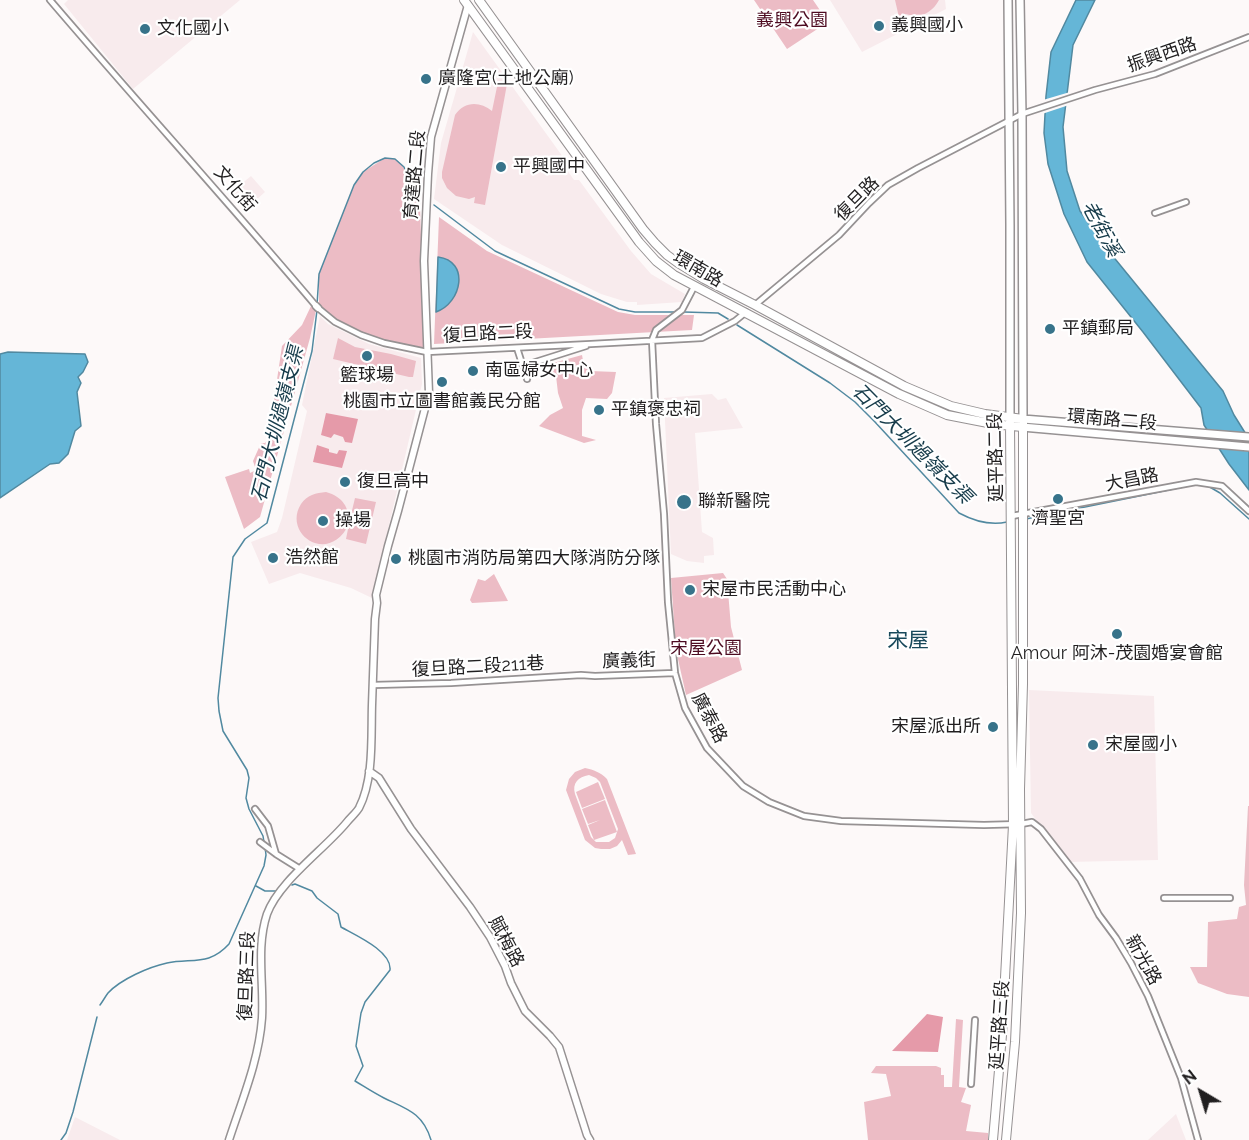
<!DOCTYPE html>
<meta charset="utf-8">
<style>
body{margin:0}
#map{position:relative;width:1249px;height:1140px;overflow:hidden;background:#fdf9f9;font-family:Raleway,sans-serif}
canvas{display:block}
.north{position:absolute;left:1171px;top:1062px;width:60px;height:60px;-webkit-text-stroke:4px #fff;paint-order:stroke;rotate:322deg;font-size:16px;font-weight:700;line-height:24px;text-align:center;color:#211f20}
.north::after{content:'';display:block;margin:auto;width:21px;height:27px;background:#211f20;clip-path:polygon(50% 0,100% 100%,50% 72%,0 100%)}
</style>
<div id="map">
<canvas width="1249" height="1140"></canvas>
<div class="north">N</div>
</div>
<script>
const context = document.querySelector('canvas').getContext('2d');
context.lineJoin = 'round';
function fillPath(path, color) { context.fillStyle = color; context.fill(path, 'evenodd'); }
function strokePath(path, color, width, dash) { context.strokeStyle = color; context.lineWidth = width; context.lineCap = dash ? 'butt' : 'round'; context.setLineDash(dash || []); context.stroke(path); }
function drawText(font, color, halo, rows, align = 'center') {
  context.font = font + ' Raleway,"Noto Sans TC",sans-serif'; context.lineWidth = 4.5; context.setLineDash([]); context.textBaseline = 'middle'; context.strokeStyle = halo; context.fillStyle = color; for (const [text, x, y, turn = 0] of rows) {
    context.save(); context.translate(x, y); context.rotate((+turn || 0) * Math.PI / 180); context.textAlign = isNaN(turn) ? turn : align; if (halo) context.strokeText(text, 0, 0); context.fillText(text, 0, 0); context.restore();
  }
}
fillPath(new Path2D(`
 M 68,0 L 240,0 L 133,89 L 64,4 Z
 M 830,0 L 945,0 L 946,9 L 862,52 Z
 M 473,32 L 563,157 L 562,163 L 574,180 L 579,180 L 631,251 L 651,274 L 685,294 L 682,302 L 637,305 L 637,302 L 627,302 L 601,294 L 502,245 L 434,199 L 441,143 Z
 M 251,176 L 265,192 L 255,201 L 253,199 L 243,205 L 236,197 L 234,190 Z
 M 320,316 L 328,324 L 369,344 L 421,358 L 422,384 L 372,598 L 351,588 L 300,573 L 269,584 L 251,542 L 277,532 L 282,518 L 307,411 L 302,405 Z
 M 712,394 L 718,400 L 726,398 L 743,428 L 695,433 L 702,532 L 713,538 L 714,555 L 704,556 L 704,563 L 687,561 L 671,554 L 664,398 Z
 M 1029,690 L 1154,696 L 1158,860 L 1068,862 L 1031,813 Z
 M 1176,1114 L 1186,1140 L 1148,1140 Z
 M 75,1117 L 120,1140 L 67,1140 Z`), '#f8ebed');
fillPath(new Path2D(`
 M 754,0 L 813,0 L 828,22 L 787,49 Z
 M 895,0 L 939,0 C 932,13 920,19 906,14 L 908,24 L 901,26 Z
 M 498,82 L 507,84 L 485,205 L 474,203 L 475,197 L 469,199 L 456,196 L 447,188 L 442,178 L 442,172 L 455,115 C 464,101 480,101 492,111 Z
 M 385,158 C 388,158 392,158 395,159 C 407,165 416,194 420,207 L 425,348 L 379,342 L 335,322 L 319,304 L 319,274 L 354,185 L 363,172 Z
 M 439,217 L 487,251 L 618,312 L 635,315 L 694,315 L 692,330 L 434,344 Z
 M 311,306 L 316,310 L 310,338 L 260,517 L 244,529 L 225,477 L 249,469 L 250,473 L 256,470 L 253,461 L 261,443 L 265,443 L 268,440 L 282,346 L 302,325 Z
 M 338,338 L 355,347 L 391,354 L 416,361 L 413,377 L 409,377 L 333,359 Z
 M 582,355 L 584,366 L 590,371 L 616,372 L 612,393 L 607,399 L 586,398 L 582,410 L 582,436 L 596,440 L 584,443 L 539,426 L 550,415 L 563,408 L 558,393 L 556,376 L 551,375 L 546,365 Z
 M 326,492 C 343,497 349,507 349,523 L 355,498 L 376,502 L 366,544 L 346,539 L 349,524 C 329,566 282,534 301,504 C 307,495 316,493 326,492 Z
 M 723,573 L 727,579 L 731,627 L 742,670 L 686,695 L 676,650 L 671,578 Z
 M 494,574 L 508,601 L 472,603 L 470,600 L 478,579 L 485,581 Z
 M 585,768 C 594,770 600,772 607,779 L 636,854 L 628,855 L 622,840 L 617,846 L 610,849 L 601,849 L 595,848 L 585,840 L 566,790 L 569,779 L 575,772 ZM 589,775 L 596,778 L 600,782 L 618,829 L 615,838 L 609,842 L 596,842 L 591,837 L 575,794 C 572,783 578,777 589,775 Z
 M 598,782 L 605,799 L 582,808 L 576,792 Z
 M 605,800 L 617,832 L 594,840 L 588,825 L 600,820 L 588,824 L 582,809 Z
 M 1248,806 L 1249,806 L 1249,997 L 1227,994 L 1198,983 L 1190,967 L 1207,967 L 1208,922 L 1237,919 L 1239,907 L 1246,905 L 1244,885 Z
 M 956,1019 L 963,1020 L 959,1087 L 966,1088 L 961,1102 L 971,1105 L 966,1131 L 988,1133 L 988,1140 L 868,1140 L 864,1102 L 891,1096 L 886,1074 L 871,1073 L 876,1066 L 936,1066 L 941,1068 L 941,1075 L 944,1075 L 944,1087 L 952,1087 Z`), '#ecbcc5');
fillPath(new Path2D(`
 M 326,413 L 358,419 L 352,443 L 345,442 L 343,437 L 334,434 L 331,438 L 321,435 Z
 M 317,445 L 329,449 L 329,452 L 337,454 L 339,450 L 347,451 L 342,468 L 313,462 Z
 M 927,1014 L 943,1017 L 938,1052 L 892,1051 Z`), '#e59aa9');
const water = new Path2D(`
 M 1076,0 L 1095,0 L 1073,45 L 1063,127 L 1067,171 L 1080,211 L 1107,249 L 1223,391 L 1234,415 L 1249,439 L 1249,490 L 1229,464 L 1204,425 L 1201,408 L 1143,332 L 1087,262 L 1064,214 L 1048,164 L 1044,133 L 1046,96 L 1051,52 Z
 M 438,257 C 470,261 462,303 436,312 Z
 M 8,352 L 85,354 L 88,362 L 83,372 L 78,377 L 81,383 L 77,392 L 81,426 L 75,431 L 68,454 L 59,463 L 50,464 L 0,498 L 0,354 Z`);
fillPath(water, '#65b6d7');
strokePath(water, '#5189a0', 1.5);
fillPath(new Path2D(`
 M 1070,92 L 1069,105 L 1042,114 L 1043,100 Z`), '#fdf9f9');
strokePath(new Path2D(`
 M 434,205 L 495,251 L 619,309 L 635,312 L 675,312
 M 317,305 L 319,274 L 354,185 L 363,172 L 374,163 L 385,158 L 395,159 L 404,167 L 414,189
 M 684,312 L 718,313 L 728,319
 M 737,325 L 830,383 L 855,402 L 875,422 L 959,513 C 974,521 990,526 1007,522
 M 1208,486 L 1220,493 L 1249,519
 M 1026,519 L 1198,484
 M 264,842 L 263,836 L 249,809 L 246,798 L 249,778 L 247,770 L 223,731 L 219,711 L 218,698 L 233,557 L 245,539 L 267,523 L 312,351 L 317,310
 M 292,885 L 295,884 L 312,891 L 317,898 L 338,914 L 341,927 C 355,935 392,951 390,970 L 365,1002 L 361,1013 L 356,1046 L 363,1066 L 355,1081 C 365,1087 374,1093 384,1098 C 407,1109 423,1113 431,1140
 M 256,886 L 265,891 L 276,891
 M 100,1005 C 103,1001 105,997 108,993 C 121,979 149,967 167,963 C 193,958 209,966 229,944 L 264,866 L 266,855 L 265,847
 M 61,1140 L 66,1133 L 73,1112 L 97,1017`), '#5189a0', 1.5);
const minor = new Path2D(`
 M 50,0 C 138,103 229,203 316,306
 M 1155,213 L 1186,202
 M 694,287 L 682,310 L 656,330 L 652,340 L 656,424 L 664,514 L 668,602 L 675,673 L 685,708 L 707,748 L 743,786 L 769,802 L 804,816 L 841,821 L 984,825 L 1021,824 L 1032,822 L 1041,829 L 1080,879 L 1099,915 L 1116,938 L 1131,963 L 1148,996 L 1181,1078 L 1198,1140
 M 755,305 L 839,235 L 869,203 L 888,185 L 918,168 L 1022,114 L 1095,90 L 1155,74 L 1249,37
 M 318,308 L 335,322 L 361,335 L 384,343 L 427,352 L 591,344 L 702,338 L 735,321 L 746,312
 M 517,348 L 527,379
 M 523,366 L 586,346
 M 1012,516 L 1196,482 L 1222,486 L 1249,511
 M 373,685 L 451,683 L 581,675 L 595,676 L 675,673
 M 255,809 L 268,826 L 276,854
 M 260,842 L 276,854 L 300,869
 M 1164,898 L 1230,898
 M 971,1084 L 975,1020`);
const tertiary = new Path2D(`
 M 316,306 L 318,308
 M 369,771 L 379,778 L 411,829 L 470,907 L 490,937 L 505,966 L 511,983 L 525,1011 L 550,1036 L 559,1047 L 587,1135 L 590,1140
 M 229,1140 C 242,1100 259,1060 262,1018 C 264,983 256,947 267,914 C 279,881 325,849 347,822 C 351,817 356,813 359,808 C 374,779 371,737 372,705 C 373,676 374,647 375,619 L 377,603 L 376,595 L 388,546 L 398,511 L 429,393 L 424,261 L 428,174 L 431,137 L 468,5`);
const secondary = new Path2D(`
 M 1008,0 L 1010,225 L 1010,418
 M 1020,0 L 1022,114 L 1023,419 L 1249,437
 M 1022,427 L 1249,447`);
const primary = new Path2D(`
 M 464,0 L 639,242 L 656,261 L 674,275 L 899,394 L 947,415 L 993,424 L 1022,427
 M 479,0 L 643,229 L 655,243 L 667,255 L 678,263 L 704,279 L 755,305 L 904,386 L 951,406 L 985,414 L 1023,419 L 1023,684 L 1020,789 L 1021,913 L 1015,1042 L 1006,1140
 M 993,1140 L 1002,1035 L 1013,825 L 1010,423`);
strokePath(minor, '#969293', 8);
strokePath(tertiary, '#969293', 9);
strokePath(secondary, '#969293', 10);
strokePath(primary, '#969293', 10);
strokePath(minor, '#fff', 4.5);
strokePath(tertiary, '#fff', 6);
strokePath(secondary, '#fff', 7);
strokePath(primary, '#fff', 8);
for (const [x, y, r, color] of [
 [879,26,6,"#37738a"],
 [145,29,6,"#37738a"],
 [426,79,6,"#37738a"],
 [501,167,6,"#37738a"],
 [1050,329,6,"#37738a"],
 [367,356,6,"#37738a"],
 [473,371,6,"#37738a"],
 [442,382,6,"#37738a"],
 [599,410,6,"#37738a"],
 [345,482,6,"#37738a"],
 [1058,499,6,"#37738a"],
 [684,502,8,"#37738a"],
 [323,521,6,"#37738a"],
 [273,558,6,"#37738a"],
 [396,559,6,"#37738a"],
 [690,590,6,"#37738a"],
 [1117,634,6,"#37738a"],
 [993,727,6,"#37738a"],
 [1093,745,6,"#37738a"]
]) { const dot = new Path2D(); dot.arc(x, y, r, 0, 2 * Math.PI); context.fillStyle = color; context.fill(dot); strokePath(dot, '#fff', 2); }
drawText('18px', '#4d0b21', '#fff', [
 ["義興公園",792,21],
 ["宋屋公園",706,649]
]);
drawText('18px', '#211f20', '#fff', [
 ["義興國小",891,26],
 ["文化國小",157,29],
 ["廣隆宮(土地公廟)",438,79],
 ["平興國中",513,167],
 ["平鎮郵局",1062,329],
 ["南區婦女中心",485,371],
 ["籃球場",367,376,"center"],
 ["桃園市立圖書館義民分館",442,402,"center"],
 ["平鎮褒忠祠",611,410],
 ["復旦高中",357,482],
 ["聯新醫院",698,502],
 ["濟聖宮",1058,519,"center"],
 ["操場",335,521],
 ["浩然館",285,558],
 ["桃園市消防局第四大隊消防分隊",408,559],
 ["宋屋市民活動中心",702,590],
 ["Amour 阿沐-茂園婚宴會館",1117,654,"center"],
 ["宋屋派出所",981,727,"right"],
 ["宋屋國小",1105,745]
], 'left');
drawText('18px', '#211f20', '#fff', [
 ["振興西路",1162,55,-19],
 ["育達路二段",415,175,-85],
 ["文化街",235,189,49],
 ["復旦路",857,199,-45],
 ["環南路",698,269,30],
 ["復旦路二段",488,334,-3],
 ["環南路二段",1112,420,5],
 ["延平路二段",996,457,-91],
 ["大昌路",1132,480,-11],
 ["廣義街",629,661,-2],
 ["復旦路二段211巷",478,667,-3],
 ["廣泰路",709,718,62],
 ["賦梅路",506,942,62],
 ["新光路",1143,960,61],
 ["復旦路三段",247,976,-88],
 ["延平路三段",1000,1025,-86]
]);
drawText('italic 20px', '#163b4a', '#fff', [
 ["老街溪",1101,229,62],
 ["石門大圳過嶺支渠",278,424,-76],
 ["石門大圳過嶺支渠",912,444,45]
]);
drawText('21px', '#18495b', '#fff', [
 ["宋屋",908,641]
]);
</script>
